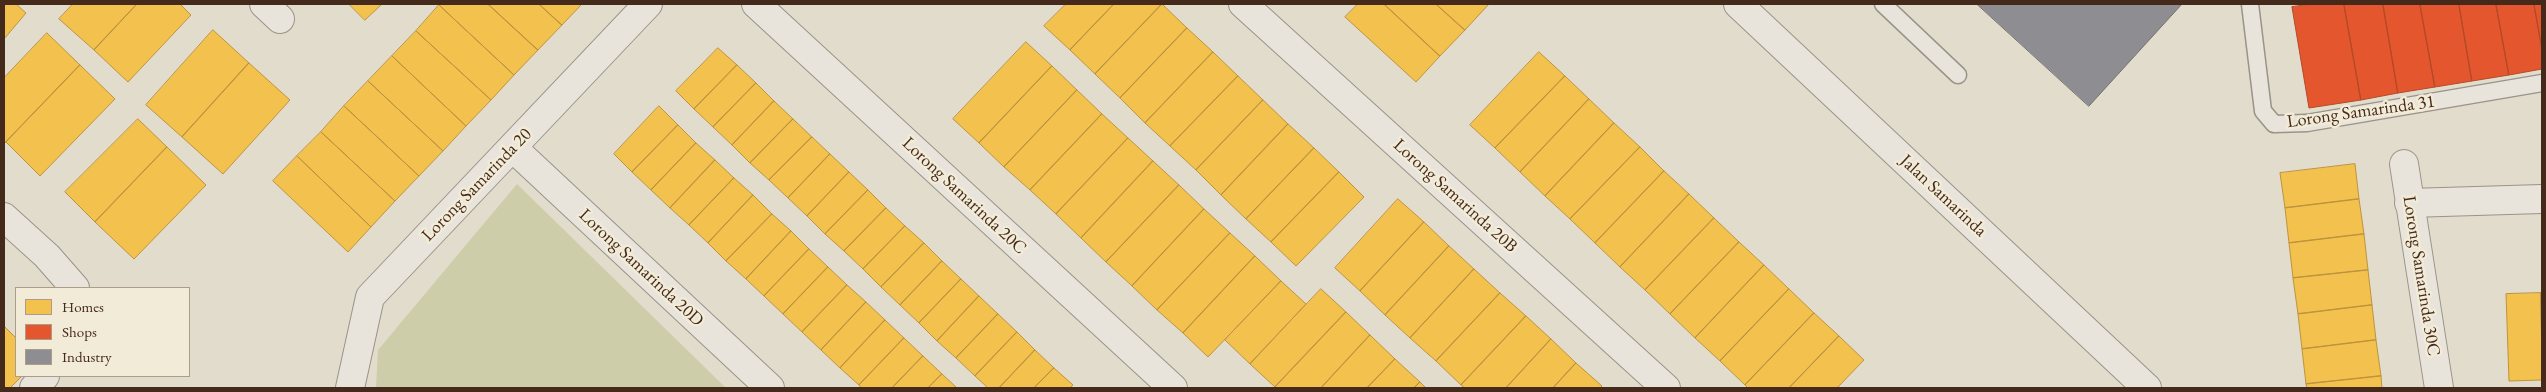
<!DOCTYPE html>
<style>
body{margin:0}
#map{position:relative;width:2546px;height:392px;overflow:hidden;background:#e1dccb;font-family:"EB Garamond",serif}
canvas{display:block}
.frame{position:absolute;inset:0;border:5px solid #45291a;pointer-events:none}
.legend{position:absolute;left:15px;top:287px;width:175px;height:90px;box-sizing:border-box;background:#f1ebd7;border:1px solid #ac9d8b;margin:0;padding:6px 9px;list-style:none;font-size:15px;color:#45291a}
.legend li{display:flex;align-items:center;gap:10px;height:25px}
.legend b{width:25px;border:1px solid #ac9d8b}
</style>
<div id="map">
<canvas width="2546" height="392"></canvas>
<div class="frame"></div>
<ul class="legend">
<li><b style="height:14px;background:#f2c14e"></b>Homes</li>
<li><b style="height:14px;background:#e4572e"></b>Shops</li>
<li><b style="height:14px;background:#8d8d92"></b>Industry</li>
</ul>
</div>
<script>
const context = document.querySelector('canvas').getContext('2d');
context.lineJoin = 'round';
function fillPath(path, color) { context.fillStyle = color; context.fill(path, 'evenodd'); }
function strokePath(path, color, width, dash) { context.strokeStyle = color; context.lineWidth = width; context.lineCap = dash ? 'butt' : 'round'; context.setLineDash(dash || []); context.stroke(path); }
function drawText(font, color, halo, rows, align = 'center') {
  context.font = font + ' "EB Garamond",serif'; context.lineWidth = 5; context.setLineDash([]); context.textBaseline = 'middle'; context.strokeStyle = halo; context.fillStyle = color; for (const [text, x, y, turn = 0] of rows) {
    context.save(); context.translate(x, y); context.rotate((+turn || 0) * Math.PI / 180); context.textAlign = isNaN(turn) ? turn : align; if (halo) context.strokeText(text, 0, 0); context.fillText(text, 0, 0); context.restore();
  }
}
fillPath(new Path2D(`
 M 517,184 L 726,388 L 376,388 L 378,350 Z`), '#cdcdaa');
const homes = new Path2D(`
 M 4,4 L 16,4 L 26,13 L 4,39 Z
 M 73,4 L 137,4 L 94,50 L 59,19 Z
 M 137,4 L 180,4 L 191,15 L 128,82 L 94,50 Z
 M 349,4 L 382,4 L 365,20 Z
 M 441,4 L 488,4 L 538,50 L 514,75 L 439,5 Z
 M 488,4 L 539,4 L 562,25 L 538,50 Z
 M 539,4 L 582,4 L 562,25 Z
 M 1066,4 L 1114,4 L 1070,50 L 1044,26 Z
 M 1114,4 L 1162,4 L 1095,74 L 1070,50 Z
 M 1162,4 L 1187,28 L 1120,98 L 1095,74 Z
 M 1358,4 L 1384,4 L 1440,56 L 1416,82 L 1345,17 Z
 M 1384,4 L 1436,4 L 1465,30 L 1440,56 Z
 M 1436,4 L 1489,4 L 1465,30 Z
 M 439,5 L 514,75 L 491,100 L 416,31 Z
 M 1187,28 L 1213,52 L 1145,123 L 1120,98 Z
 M 213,30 L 249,63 L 182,137 L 146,105 Z
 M 416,31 L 491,100 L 466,126 L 392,56 Z
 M 47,33 L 80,65 L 4,144 L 4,78 Z
 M 1026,42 L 1052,66 L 979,143 L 953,119 Z
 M 718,48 L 737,65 L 694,109 L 676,91 Z
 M 1213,52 L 1238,76 L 1170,146 L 1145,123 Z
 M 1539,52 L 1565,76 L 1495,148 L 1470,125 Z
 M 392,56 L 466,126 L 443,151 L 368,81 Z
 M 249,63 L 290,100 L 223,174 L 182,137 Z
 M 80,65 L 115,99 L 40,176 L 6,142 Z
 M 737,65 L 756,83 L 713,127 L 694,109 Z
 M 1052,66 L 1077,90 L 1004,167 L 979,143 Z
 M 1238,76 L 1263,100 L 1196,170 L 1170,146 Z
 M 1565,76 L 1589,99 L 1520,172 L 1495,148 Z
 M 368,81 L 443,151 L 419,176 L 344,106 Z
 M 756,83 L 774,101 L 732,145 L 713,127 Z
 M 1077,90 L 1102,114 L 1030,190 L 1004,167 Z
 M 1589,99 L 1614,123 L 1545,196 L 1520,172 Z
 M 1263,100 L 1288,124 L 1221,195 L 1196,170 Z
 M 774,101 L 793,119 L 750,163 L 732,145 Z
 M 344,106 L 419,176 L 395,201 L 321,132 Z
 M 659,106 L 678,125 L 632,172 L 614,154 Z
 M 1102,114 L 1128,138 L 1056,214 L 1030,190 Z
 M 138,119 L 167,147 L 95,222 L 65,192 Z
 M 793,119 L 812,137 L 769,180 L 750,163 Z
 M 1614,123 L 1640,147 L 1570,219 L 1545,196 Z
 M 1288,124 L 1314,148 L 1246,219 L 1221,195 Z
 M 678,125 L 696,143 L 651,190 L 632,172 Z
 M 321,132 L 395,201 L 371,227 L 297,156 Z
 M 812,137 L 830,154 L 788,198 L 769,180 Z
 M 1128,138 L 1153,161 L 1081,238 L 1056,214 Z
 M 696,143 L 715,160 L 670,208 L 651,190 Z
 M 167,147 L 206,185 L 134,259 L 95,222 Z
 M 1640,147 L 1664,171 L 1595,243 L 1570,219 Z
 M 1314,148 L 1339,172 L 1271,242 L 1246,219 Z
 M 830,154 L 849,172 L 807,216 L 788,198 Z
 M 297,156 L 371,227 L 348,252 L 273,181 Z
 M 715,160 L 734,178 L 689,225 L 670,208 Z
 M 1153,161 L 1179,185 L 1106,262 L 1081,238 Z
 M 2355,164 L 2359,199 L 2285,208 L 2280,173 Z
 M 1664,171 L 1689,194 L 1620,267 L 1595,243 Z
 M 849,172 L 868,190 L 825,234 L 807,216 Z
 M 1339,172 L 1364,197 L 1296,266 L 1271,242 Z
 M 734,178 L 753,195 L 708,243 L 689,225 Z
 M 1179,185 L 1204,209 L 1132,286 L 1106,262 Z
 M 868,190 L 886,208 L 844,251 L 825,234 Z
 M 1689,194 L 1714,218 L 1645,290 L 1620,267 Z
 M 753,195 L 772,214 L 726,261 L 708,243 Z
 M 1398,199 L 1424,222 L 1360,291 L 1335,268 Z
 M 2359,199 L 2364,234 L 2289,243 L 2285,208 Z
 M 886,208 L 905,226 L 863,269 L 844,251 Z
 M 1204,209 L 1230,233 L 1157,310 L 1132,286 Z
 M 772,214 L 791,231 L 746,279 L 726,261 Z
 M 1714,218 L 1739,242 L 1670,314 L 1645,290 Z
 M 1424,222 L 1449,246 L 1385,315 L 1360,291 Z
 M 905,226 L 924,243 L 881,287 L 863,269 Z
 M 791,231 L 809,249 L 764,296 L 746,279 Z
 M 1230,233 L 1255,256 L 1183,333 L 1157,310 Z
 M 2364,234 L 2368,270 L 2293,278 L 2289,243 Z
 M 1739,242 L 1764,265 L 1695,338 L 1670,314 Z
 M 924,243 L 942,261 L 900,305 L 881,287 Z
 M 1449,246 L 1474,269 L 1410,338 L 1385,315 Z
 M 809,249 L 828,267 L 783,314 L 764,296 Z
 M 1255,256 L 1281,281 L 1208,357 L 1183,333 Z
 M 942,261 L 961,279 L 919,323 L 900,305 Z
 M 1764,265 L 1789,289 L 1720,361 L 1695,338 Z
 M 828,267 L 847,285 L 802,332 L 783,314 Z
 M 1474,269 L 1500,293 L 1436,361 L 1410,338 Z
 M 2368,270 L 2372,305 L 2298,314 L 2293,278 Z
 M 961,279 L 979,296 L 937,341 L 919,323 Z
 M 1281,281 L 1306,304 L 1250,364 L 1225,340 Z
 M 847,285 L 866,302 L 821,350 L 802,332 Z
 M 1321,289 L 1346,312 L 1275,387 L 1250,364 Z
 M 1789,289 L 1814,313 L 1745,385 L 1720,361 Z
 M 1500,293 L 1526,316 L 1461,385 L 1436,361 Z
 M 2541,293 L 2542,293 L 2542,351 Z
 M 2541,293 L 2542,380 L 2509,381 L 2506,294 Z
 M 979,296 L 998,314 L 956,358 L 937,341 Z
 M 866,302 L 885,320 L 840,368 L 821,350 Z
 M 2372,305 L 2376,340 L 2302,349 L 2298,314 Z
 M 1346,312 L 1370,335 L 1321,388 L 1277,388 L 1275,387 Z
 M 1814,313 L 1839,336 L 1789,388 L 1748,388 L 1745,385 Z
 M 998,314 L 1017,332 L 975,376 L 956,358 Z
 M 1526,316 L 1551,339 L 1506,388 L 1465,388 L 1461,385 Z
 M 885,320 L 904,338 L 859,385 L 840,368 Z
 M 4,326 L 16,338 L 16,376 L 22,376 L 10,388 L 4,388 Z
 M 1017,332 L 1035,350 L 999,388 L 988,388 L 975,376 Z
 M 1370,335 L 1395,359 L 1367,388 L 1321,388 Z
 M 1839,336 L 1864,360 L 1837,388 L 1789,388 Z
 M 904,338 L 923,356 L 892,388 L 861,388 L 859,385 Z
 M 1551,339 L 1576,363 L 1553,388 L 1506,388 Z
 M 2376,340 L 2381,376 L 2306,384 L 2302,349 Z
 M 1035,350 L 1054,368 L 1034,388 L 999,388 Z
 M 923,356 L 942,374 L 928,388 L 892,388 Z
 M 1395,359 L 1420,382 L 1414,388 L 1367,388 Z
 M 1576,363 L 1602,386 L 1600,388 L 1553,388 Z
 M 1054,368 L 1073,385 L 1070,388 L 1034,388 Z
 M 942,374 L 957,388 L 928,388 Z
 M 2381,376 L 2382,388 L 2307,388 L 2306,384 Z
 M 1420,382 L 1426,388 L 1414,388 Z`);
fillPath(homes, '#f2c14e');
strokePath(homes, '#be933e', 1);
const shops = new Path2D(`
 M 2312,4 L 2344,4 L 2361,100 L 2309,108 L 2292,7 Z
 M 2344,4 L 2383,4 L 2398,93 L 2361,100 Z
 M 2383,4 L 2420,4 L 2435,87 L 2398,93 Z
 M 2420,4 L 2459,4 L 2472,81 L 2435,87 Z
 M 2459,4 L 2496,4 L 2509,75 L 2472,81 Z
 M 2496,4 L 2534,4 L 2542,49 L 2542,69 L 2509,75 Z
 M 2534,4 L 2542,4 L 2542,49 Z`);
fillPath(shops, '#e4572e');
strokePath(shops, '#b44928', 1);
const industry = new Path2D(`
 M 1977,4 L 2182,4 L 2089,106 Z`);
fillPath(industry, '#8d8d92');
strokePath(industry, '#776f6e', 1);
const lane = new Path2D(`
 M 1883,4 L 1958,75
 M 2250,4 L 2263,111 L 2274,124 L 2307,123 L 2542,83`);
const street = new Path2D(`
 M 264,4 L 280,19
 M 756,4 L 1173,388
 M 1243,4 L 1666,388
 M 1738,4 L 2147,388
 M 513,148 L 770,388
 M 2404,164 L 2439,388
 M 2409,203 L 2542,199
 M 4,217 L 47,256 L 75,288
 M 34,388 L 45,376
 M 350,388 L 370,297 L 648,4`);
strokePath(lane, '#9a9388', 19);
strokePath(street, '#9a9388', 30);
strokePath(lane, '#e8e4dc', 16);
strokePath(street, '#e8e4dc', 28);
drawText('18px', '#45291a', '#f1ebd7', [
 ["Lorong Samarinda 31",2361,112,-8],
 ["Lorong Samarinda 20",477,185,-46],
 ["Lorong Samarinda 20C",964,196,43],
 ["Lorong Samarinda 20B",1455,196,42],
 ["Jalan Samarinda",1943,196,43],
 ["Lorong Samarinda 20D",641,268,43],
 ["Lorong Samarinda 30C",2421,276,81]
]);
</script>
